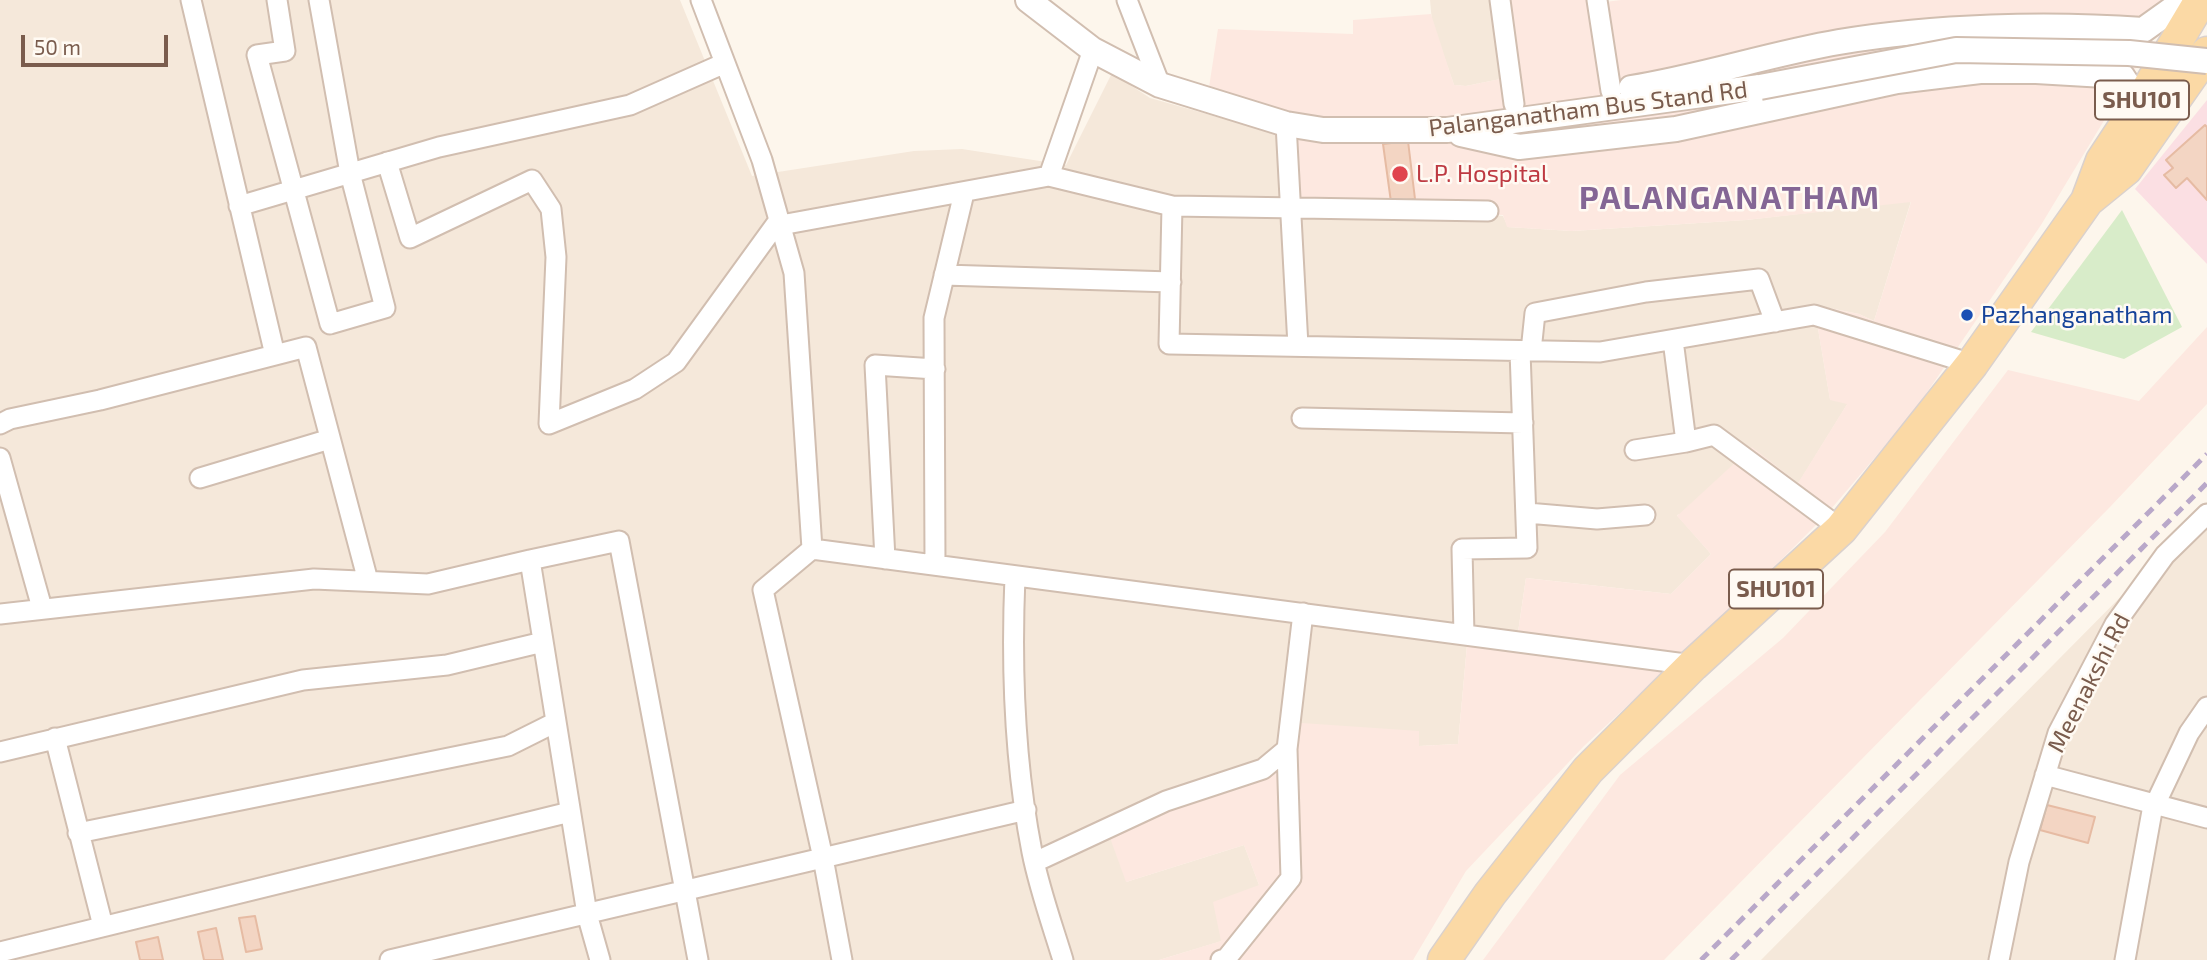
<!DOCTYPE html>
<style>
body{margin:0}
#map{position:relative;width:2207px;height:960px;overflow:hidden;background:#fdf6ec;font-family:"Exo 2",sans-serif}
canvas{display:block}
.scale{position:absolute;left:21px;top:35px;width:147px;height:32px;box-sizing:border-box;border:4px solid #7a5c4d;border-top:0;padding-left:9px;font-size:21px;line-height:24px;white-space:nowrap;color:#7a5c4d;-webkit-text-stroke:5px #fffaf3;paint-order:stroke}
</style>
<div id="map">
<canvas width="2207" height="960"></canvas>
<div class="scale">50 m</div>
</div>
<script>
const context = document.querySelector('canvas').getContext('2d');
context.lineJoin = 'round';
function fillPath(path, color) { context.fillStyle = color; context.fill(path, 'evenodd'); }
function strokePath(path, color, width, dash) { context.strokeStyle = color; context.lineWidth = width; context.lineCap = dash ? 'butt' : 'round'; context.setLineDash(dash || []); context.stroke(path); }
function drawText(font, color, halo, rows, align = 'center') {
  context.font = font + ' "Exo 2",sans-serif'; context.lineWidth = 5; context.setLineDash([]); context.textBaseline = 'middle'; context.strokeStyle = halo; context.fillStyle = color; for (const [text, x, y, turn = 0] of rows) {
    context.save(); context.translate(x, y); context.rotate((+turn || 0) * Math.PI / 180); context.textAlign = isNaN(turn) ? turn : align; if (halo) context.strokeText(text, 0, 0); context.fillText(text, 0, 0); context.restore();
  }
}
fillPath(new Path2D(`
 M 0,0 L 680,0 L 752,176 L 914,151 L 962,149 L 1066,165 L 1112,73 L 1150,98 L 1285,136 L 1441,210 L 1503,216 L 1508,227 L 1572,231 L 1746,220 L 1911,201 L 1874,321 L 1859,314 L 1814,305 L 1830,399 L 1848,403 L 1798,484 L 1677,515 L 1711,554 L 1671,594 L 1526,578 L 1517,639 L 1468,634 L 1458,744 L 1419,746 L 1419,732 L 1283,756 L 1126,882 L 1244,845 L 1259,885 L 1222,941 L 1159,960 L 0,960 Z
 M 1430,0 L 1497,0 L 1506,78 L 1466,86 L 1454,85 L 1432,22 Z
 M 2207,510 L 2207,960 L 1761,960 L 2155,562 Z`), '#f5e8da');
fillPath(new Path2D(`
 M 1497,0 L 1597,0 L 1598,3 L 1621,0 L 2184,0 L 2167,16 L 2041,225 L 1913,413 L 1825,516 L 1733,608 L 1584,746 L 1466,871 L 1413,960 L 1159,960 L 1221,941 L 1213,902 L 1259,885 L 1244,845 L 1126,882 L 1106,827 L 1283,756 L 1287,722 L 1419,731 L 1419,746 L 1458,744 L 1468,634 L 1517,639 L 1526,578 L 1671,594 L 1711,554 L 1677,516 L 1752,447 L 1798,483 L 1847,404 L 1830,400 L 1814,305 L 1859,314 L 1874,321 L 1911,202 L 1746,220 L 1572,231 L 1507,227 L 1503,215 L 1281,205 L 1285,136 L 1205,113 L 1218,29 L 1353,34 L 1353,20 L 1431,14 L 1454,85 L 1466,86 L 1505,78 Z
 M 2207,327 L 2207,404 L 2110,507 L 1664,960 L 1483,960 L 1620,775 L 1783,638 L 1885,532 L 2008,370 L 2139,401 Z`), '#fde8e0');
fillPath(new Path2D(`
 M 2207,100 L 2207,264 L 2135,189 Z`), '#fbdfe3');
fillPath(new Path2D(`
 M 2122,210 L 2182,327 L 2124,359 L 2031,332 Z`), '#d8ecc9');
const building = new Path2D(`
 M 2205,125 L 2207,127 L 2207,200 L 2187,178 L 2176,188 L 2164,175 L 2173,168 L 2166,160 Z
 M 1408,141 L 1415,199 L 1391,202 L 1383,144 Z
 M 2047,805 L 2095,817 L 2088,843 L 2040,830 Z
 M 255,916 L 262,949 L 246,952 L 239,918 Z
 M 216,928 L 223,960 L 204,960 L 198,932 Z
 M 158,937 L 163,960 L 140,960 L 136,942 Z`);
fillPath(building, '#f3d5c3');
strokePath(building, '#e6bba3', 2);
const minor = new Path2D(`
 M 191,0 L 275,355
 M 277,0 L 285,51 L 257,55 L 330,324 L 385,308 L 350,173 L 319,0
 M 701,0 L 762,160 L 794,273 L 812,549 L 1693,665
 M 1127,0 L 1160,85
 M 1500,0 L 1514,104
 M 1597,0 L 1611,91
 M 1286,124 L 1298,346
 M 387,162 L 410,238 L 532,180 L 551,209 L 556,257 L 549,424 L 635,389 L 676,362 L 779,220
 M 1049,176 L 1172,206 L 1169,344 L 1600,352 L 1814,315 L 1972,364
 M 239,206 L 439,147 L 630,105 L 725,63
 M 1172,206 L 1488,211
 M 781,225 L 1049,176 L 1093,50
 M 944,275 L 1171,282
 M 1531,351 L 1535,313 L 1646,292 L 1759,279 L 1775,322
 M 1302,418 L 1523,423
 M 0,424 L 10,419 L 100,400 L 306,347 L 368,581
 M 1686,442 L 1714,435 L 1841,529
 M 1635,450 L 1686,442 L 1673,340
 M 0,458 L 42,608
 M 200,478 L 330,439
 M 1527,513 L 1597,519 L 1645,515
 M 812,549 L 763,590 L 823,858 L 842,960
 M 885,559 L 875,365 L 935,369
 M 530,560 L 619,541 L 698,960
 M 935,565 L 934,318 L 964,193
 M 1015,576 C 1011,669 1014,760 1032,852 C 1039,888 1052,924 1063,960
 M 0,614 L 314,579 L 428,584 L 530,560 L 587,914 L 600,960
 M 1464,635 L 1462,549 L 1527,548 L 1520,351
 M 55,738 L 103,926
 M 0,752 L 303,680 L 447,665 L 543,642
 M 2045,775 L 2207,818
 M 78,833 L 508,746 L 556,722
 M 1035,862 L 1166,801 L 1263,769 L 1287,749 L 1303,613
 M 0,952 L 570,812
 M 390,960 L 1026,810
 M 1221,960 L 1226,959 L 1291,878 L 1287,749
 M 1999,960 L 2019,862 L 2058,733 L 2115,624 L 2165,555 L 2207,514
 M 2125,960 L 2152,811 L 2189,733 L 2207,707`);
const tertiary = new Path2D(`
 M 1028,0 L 1093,50 L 1160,85 L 1286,124 L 1323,130 L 1447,130 L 1760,87
 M 1631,88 C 1701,77 1769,54 1839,42 C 1934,26 2048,23 2143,30 L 2185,0
 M 1461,134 L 1519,147 L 1676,129 L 1897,81 L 1980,71 L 2036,71 L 2122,76 L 2132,91 L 2133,114`);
const primary = new Path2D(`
 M 2088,200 L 2126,169 L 2207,53
 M 1444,960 L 1490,894 L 1588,770 L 1693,665 L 1841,529 L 1972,364 L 2087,201 L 2102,161 L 2133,114 L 2201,0`);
strokePath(minor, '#d1beb0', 23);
strokePath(tertiary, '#d1beb0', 28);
strokePath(primary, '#dad1cd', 35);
strokePath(minor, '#fff', 19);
strokePath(tertiary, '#fff', 24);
strokePath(primary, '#fbd9a5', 32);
strokePath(new Path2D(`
 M 1701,960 L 2207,454
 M 1731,960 L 2207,483`), '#b9a8c9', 5, [10, 7]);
const tertiaryBridge = new Path2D(`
 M 1760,87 L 1956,50 L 2129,53 L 2207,61`);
strokePath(tertiaryBridge, '#d1beb0', 28, []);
strokePath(tertiaryBridge, '#fff', 24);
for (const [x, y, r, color] of [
 [1400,174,9,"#e0444e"],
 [1967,315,7,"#1a4fb4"]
]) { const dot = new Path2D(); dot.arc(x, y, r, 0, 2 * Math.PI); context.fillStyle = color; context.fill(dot); strokePath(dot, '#fffaf3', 2.5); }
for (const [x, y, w] of [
 [2142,100,94],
 [1776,589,94]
]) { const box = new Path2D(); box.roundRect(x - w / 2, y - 19.5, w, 39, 5); context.fillStyle = '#fffaf3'; context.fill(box); strokePath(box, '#7a5c4d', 2); }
drawText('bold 23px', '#7a5c4d', null, [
 ["SHU101",2142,100],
 ["SHU101",1776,589]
]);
drawText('24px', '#7a5c4d', '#fffaf3', [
 ["Palanganatham Bus Stand Rd",1588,109,-7],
 ["Meenakshi Rd",2089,683,-63]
]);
drawText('24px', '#be3a42', '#fffaf3', [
 ["L.P. Hospital",1416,174]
], 'left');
drawText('24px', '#164399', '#fffaf3', [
 ["Pazhanganatham",1981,315]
], 'left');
context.letterSpacing = '2px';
drawText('bold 32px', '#846695', '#fffaf3', [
 ["PALANGANATHAM",1730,198]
]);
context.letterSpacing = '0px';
</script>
